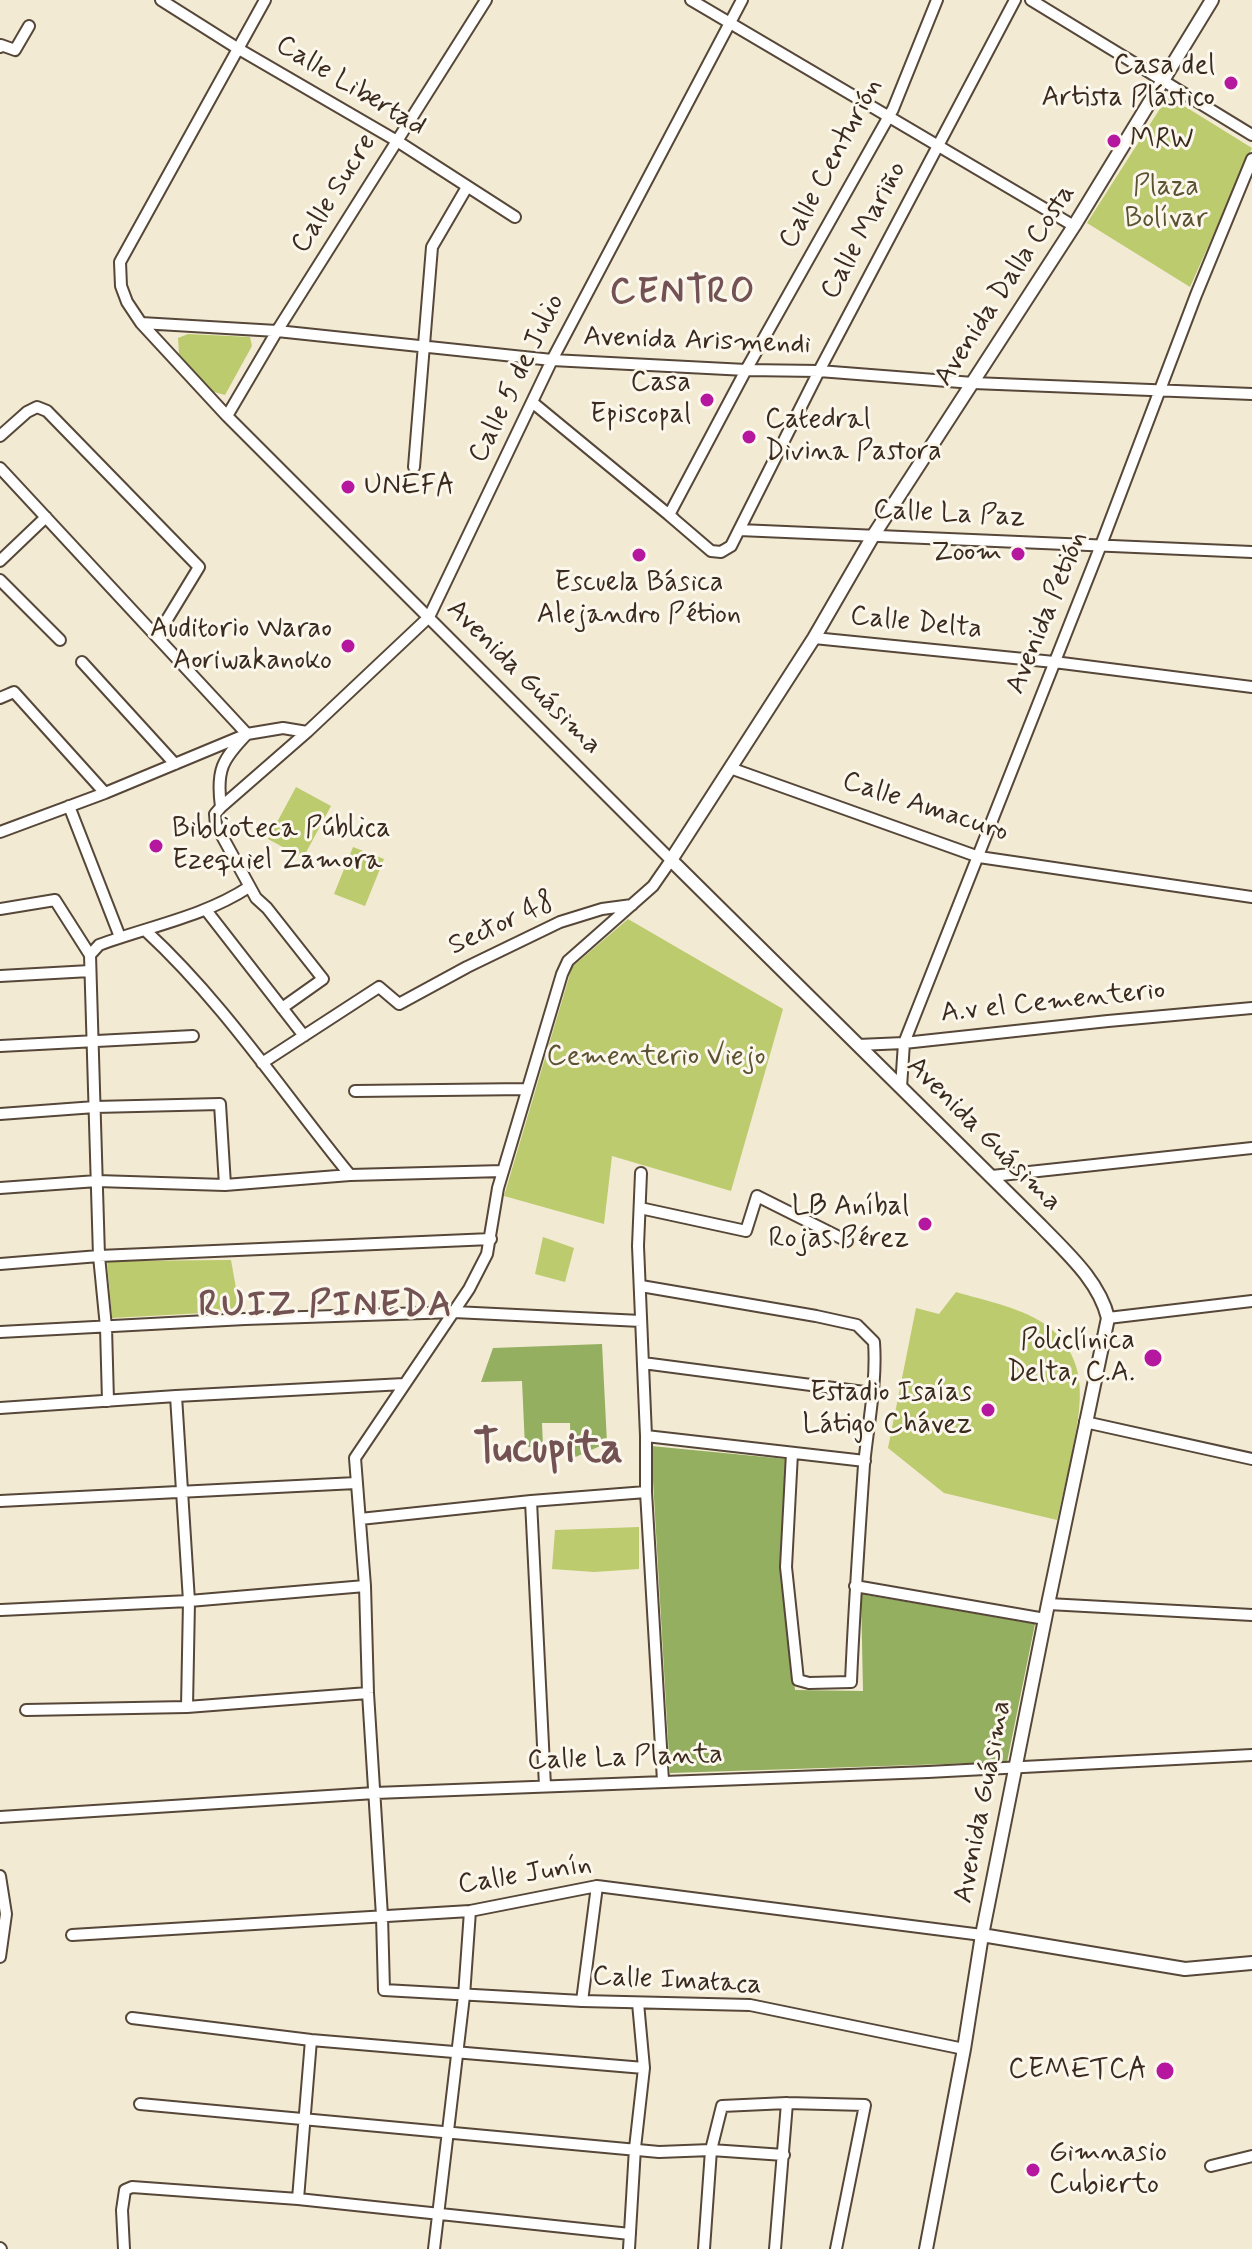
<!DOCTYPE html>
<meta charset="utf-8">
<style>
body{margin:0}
canvas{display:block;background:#f2ead2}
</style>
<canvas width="1252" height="2249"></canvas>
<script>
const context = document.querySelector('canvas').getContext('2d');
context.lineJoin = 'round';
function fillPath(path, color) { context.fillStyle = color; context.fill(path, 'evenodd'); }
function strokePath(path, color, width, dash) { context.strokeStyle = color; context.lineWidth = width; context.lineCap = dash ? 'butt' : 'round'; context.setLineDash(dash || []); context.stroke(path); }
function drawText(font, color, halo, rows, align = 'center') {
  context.font = font + ' Mynerve,sans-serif'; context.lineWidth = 6; context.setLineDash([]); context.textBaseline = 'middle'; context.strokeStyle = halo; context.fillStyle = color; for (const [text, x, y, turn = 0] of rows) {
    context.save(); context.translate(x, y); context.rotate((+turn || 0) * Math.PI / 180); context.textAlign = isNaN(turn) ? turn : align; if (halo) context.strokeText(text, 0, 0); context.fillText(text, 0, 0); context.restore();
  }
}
fillPath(new Path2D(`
 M 1168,96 L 1252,148 L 1190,287 L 1087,223 Z
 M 188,334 L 250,337 L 252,346 L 225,395 L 214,392 L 179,354 L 178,338 Z
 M 296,787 L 331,806 L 303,858 L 268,839 Z
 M 353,847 L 384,859 L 365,906 L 334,894 Z
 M 628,919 L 783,1009 L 731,1191 L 612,1156 L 604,1224 L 504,1196 L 572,967 Z
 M 543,1237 L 574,1248 L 565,1282 L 535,1274 Z
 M 231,1260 L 240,1311 L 112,1318 L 107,1261 Z
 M 956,1292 C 986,1301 1024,1308 1049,1327 C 1091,1362 1081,1407 1072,1453 C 1067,1476 1062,1498 1057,1520 L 944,1493 L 888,1448 L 916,1308 L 939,1314 Z
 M 639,1527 L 639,1569 L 594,1572 L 552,1569 L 555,1530 Z`), '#bccb6d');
fillPath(new Path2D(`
 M 602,1344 L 607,1443 L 571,1459 L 570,1423 L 542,1423 L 543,1447 L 525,1447 L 522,1381 L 481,1382 L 493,1348 Z
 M 651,1446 L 786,1459 L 782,1565 L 795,1690 L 863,1691 L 861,1594 L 1035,1624 L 1007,1762 L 670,1773 Z`), '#95af60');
const minor = new Path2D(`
 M 161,0 L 237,48 L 397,141 L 515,217
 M 265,0 L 120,262 L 121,286 L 127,302 L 141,323 L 227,416 L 671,860 L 653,886 L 568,961 L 562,974 L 498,1188 L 487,1254 L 469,1289 L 355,1458 L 365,1586 L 368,1693 L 382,1916 L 384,1990 L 582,2001 L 750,2005 L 964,2049
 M 691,0 L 1074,226
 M 937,0 L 893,109 L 746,370 L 669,515 L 711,551 L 721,552 L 731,546 L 739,530 L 1252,552
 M 1031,0 L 1252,135
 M 0,47 L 1,45 L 15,50 L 29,26
 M 141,323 L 277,331 L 552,360 L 746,370 L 819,371 L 973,383 L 1252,394
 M 532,402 L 674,519
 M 227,416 L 277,331 L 486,0
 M 0,436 L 27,412 L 37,407 L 47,411 L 199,567 L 157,636
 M 414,467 L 432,247 L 467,187
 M 0,468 L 247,734 C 222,760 216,770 221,807 L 215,814 L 216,825 L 256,898 L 267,908 L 323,979 L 282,1008
 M 737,534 L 819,371 L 1015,0
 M 0,561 L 46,517
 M 0,580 L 60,640
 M 814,638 L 1054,662 L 1252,687
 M 82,662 L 175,764
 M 0,698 L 14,692 L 105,793
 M 730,768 L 979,857 L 1252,897
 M 69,806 L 120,937
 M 221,807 L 307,732 L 429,617 L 552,360 L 742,0
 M 0,832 L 105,793 L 247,734 L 283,728 L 307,732
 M 0,909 L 55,900 L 90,955 L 99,1256 L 106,1327 L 108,1401
 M 206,910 L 304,1036
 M 146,931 C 224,1003 283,1093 350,1175
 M 90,955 L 99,945 C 150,926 203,917 249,887
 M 0,976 L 90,971
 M 858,1045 L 904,1043 L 1108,1021 L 1252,1008
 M 0,1046 L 193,1036
 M 262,1063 L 379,987 L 399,1004 L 467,967 L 560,922 L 602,909 L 632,905
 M 901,1087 L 904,1043 L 1101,545 L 1196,295 L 1252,159
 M 355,1091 L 527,1089
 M 0,1114 L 95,1107 L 220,1104 L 225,1185
 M 641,1173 L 638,1246 L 646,1436 L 646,1492 L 663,1781
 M 992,1176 L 1252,1148
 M 0,1188 L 97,1181 L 225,1185 L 350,1175 L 503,1171
 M 640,1208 L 746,1231 L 757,1196 L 847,1241
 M 0,1264 L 99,1256 L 491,1239
 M 641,1286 L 816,1316 L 857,1325 L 874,1342 C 877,1383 868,1424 864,1465 C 859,1538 854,1610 851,1682 L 809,1683 L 798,1680 L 786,1567 L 792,1453
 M 1108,1318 L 1252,1301
 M 0,1332 L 245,1319 L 454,1312 L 641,1321
 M 643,1363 L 872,1393
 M 176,1396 L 189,1601 L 187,1707
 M 0,1408 L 176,1396 L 404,1384
 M 1085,1422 L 1252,1459
 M 646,1436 L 865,1461
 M 0,1501 L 356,1483
 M 531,1501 L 545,1786
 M 360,1519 L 531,1501 L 646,1492
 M 855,1586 L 1045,1619
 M 1048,1604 L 1252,1615
 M 1,1610 L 189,1601 L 365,1586
 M 26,1710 L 187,1707 L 368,1693
 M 0,1817 L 375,1793 L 928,1772 L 1252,1755
 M 0,1876 L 6,1914 L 0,1957
 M 72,1935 L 470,1911 L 597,1886 L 982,1935
 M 582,2001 L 597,1886
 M 132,2018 L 311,2040 L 644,2068
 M 140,2104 L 659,2152 L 711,2150 L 784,2155
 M 1211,2166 L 1252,2156
 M 298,2199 L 311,2040
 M 0,2248 L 1,2249
 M 124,2249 L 122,2210 L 125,2190 L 132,2187 L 298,2199 L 630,2234
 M 434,2249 L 464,1996 L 470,1911
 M 629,2249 L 635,2148 L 644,2068 L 638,2003
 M 704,2249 L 711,2150 L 722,2106 L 787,2103 L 865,2105 L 836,2249
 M 775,2249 L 787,2103`);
const major = new Path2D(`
 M 982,1935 L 1185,1969 L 1252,1963
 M 926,2249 L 964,2049 L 982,1935 L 1048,1604 L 1108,1318 C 1099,1281 1067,1253 1041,1226 L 671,860 L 814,638 L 873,536 L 1074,226 L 1212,0`);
strokePath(minor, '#564739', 14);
strokePath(major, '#564739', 16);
strokePath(minor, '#fff', 10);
strokePath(major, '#fff', 12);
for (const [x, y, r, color] of [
 [1231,83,8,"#b5179e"],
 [1114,141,8,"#b5179e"],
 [707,400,8,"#b5179e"],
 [749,437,8,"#b5179e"],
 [348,487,8,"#b5179e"],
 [1018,554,8,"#b5179e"],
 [639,555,8,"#b5179e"],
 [348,646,8,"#b5179e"],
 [156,846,8,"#b5179e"],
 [925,1224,8,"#b5179e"],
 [1153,1358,10,"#b5179e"],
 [988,1410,8,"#b5179e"],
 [1165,2071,10,"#b5179e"],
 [1033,2170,8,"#b5179e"]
]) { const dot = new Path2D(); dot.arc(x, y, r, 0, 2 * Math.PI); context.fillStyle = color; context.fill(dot); strokePath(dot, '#fbf7ec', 3); }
drawText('28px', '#3b2a1e', '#fbf7ec', [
 ["Casa del",1215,67],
 ["Artista Plástico",1215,99],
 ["MRW",1130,141,"left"],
 ["Casa",691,384],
 ["Episcopal",691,416],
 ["Catedral",765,421,"left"],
 ["Divina Pastora",765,453,"left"],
 ["UNEFA",364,487,"left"],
 ["Zoom",1002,554],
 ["Escuela Básica",639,584,"center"],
 ["Alejandro Pétion",639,616,"center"],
 ["Auditorio Warao",332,630],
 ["Aoriwakanoko",332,662],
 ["Biblioteca Pública",172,830,"left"],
 ["Ezequiel Zamora",172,862,"left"],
 ["LB Aníbal",909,1208],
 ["Rojas Pérez",909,1240],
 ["Policlínica",1135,1342],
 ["Delta, C.A.",1135,1374],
 ["Estadio Isaías",972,1394],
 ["Látigo Chávez",972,1426],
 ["CEMETCA",1147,2071],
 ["Gimnasio",1049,2154,"left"],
 ["Cubierto",1049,2186,"left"]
], 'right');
drawText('28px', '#3b2a1e', '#fbf7ec', [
 ["Calle Libertad",350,87,31],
 ["Calle Centurión",832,164,-62],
 ["Calle Sucre",335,194,-58],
 ["Calle Mariño",865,231,-62],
 ["Avenida Dalla Costa",1006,286,-57],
 ["Avenida Arismendi",697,342,2],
 ["Calle 5 de Julio",518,379,-64],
 ["Calle La Paz",949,515,3],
 ["Avenida Petión",1048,613,-68],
 ["Calle Delta",916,624,6],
 ["Avenida Guásima",523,678,45],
 ["Calle Amacuro",925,808,18],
 ["Sector 48",502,925,-25],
 ["A.v el Cementerio",1053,1003,-6],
 ["Avenida Guásima",983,1135,45],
 ["Calle La Planta",625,1759,-2],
 ["Avenida Guásima",984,1802,-79],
 ["Calle Junín",525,1876,-9],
 ["Calle Imataca",677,1982,3]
]);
drawText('28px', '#5b5232', '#fbf7ec', [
 ["Plaza",1166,188],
 ["Bolívar",1166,220],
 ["Cementerio Viejo",656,1058]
]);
context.letterSpacing = '2px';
drawText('bold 36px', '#735253', '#fbf7ec', [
 ["CENTRO",683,294],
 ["RUIZ PINEDA",326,1307]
]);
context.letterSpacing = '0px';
drawText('bold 44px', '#735253', '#fbf7ec', [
 ["Tucupita",548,1452]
]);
</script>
